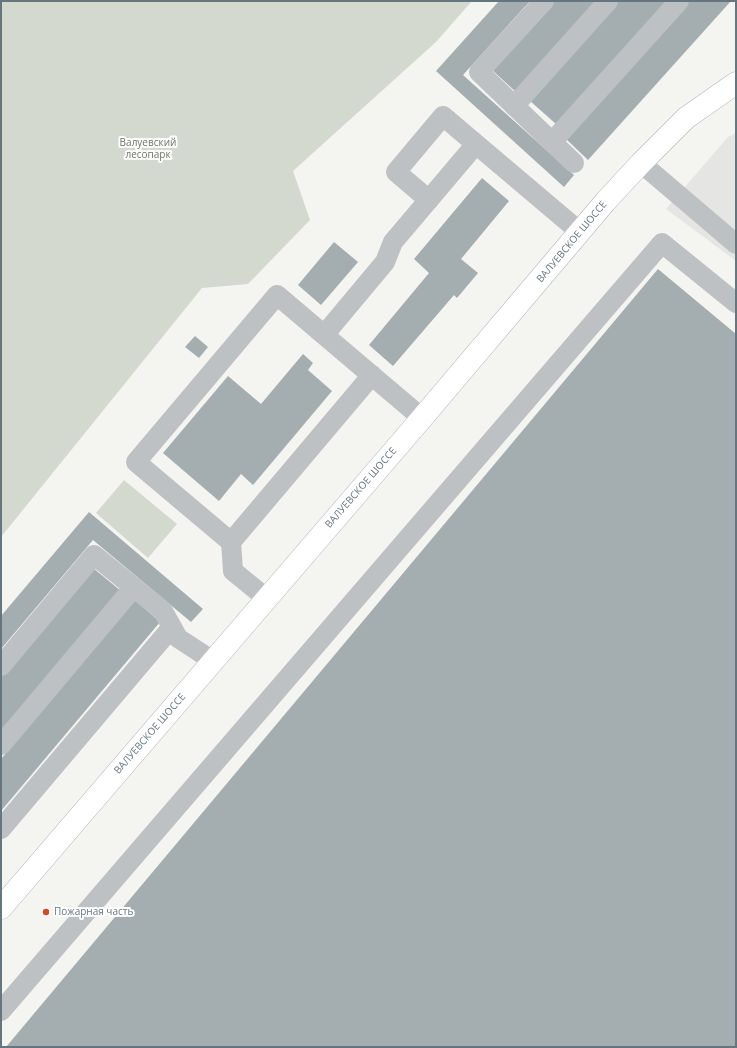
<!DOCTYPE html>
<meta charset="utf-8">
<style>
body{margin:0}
#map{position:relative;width:737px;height:1048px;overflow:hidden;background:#f4f4f0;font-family:"Open Sans",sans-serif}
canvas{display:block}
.frame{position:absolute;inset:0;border:2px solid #65767f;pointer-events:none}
</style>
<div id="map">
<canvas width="737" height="1048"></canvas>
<div class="frame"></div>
</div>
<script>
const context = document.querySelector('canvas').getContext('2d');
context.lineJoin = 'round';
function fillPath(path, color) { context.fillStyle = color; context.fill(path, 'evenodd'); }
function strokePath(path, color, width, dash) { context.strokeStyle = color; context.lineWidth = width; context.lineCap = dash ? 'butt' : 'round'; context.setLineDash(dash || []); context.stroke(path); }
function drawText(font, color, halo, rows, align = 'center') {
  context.font = font + ' "Open Sans",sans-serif'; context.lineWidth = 4; context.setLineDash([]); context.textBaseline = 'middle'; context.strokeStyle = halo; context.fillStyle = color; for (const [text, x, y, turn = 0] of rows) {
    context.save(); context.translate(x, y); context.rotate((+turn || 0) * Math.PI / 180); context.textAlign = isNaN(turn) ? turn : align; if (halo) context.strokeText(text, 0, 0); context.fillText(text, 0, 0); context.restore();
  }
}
fillPath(new Path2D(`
 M 736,133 L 736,261 L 666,209 L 728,137 Z`), '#e5e5e4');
fillPath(new Path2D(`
 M 1,1 L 472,1 L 436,42 L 293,171 L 310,220 L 248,284 L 202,288 L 1,537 Z
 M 124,480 L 177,524 L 148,558 L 96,513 Z`), '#d4d9d0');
fillPath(new Path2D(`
 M 499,1 L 530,1 L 463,75 L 574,175 L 564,187 L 436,71 Z
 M 553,1 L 599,1 L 516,92 L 491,69 Z
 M 618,1 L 667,1 L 556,124 L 529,100 Z
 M 688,1 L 731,1 L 588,160 L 565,138 Z
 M 482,178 L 509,201 L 461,259 L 478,273 L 457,298 L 454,295 L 393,366 L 369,345 L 429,273 L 414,259 Z
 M 334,242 L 358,262 L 321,305 L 298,285 Z
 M 658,269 L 736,334 L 736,1047 L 6,1047 Z
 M 195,336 L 208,347 L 199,358 L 185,347 Z
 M 303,354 L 313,363 L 308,370 L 332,391 L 253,485 L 241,474 L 219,501 L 163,453 L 228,376 L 261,404 Z
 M 89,512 L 203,609 L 191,622 L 93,540 L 1,649 L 1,616 Z
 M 93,568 L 121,591 L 1,733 L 1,677 Z
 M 135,600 L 160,622 L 1,811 L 1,759 Z`), '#a4adb0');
const major = new Path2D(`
 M 1,908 L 422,418 L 605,202 L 641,163 L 686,118 L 736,83`);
strokePath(major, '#b1b5b8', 23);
strokePath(new Path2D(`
 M 544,1 L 479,72 L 574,163
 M 514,106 L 608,1
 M 552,142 L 679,1
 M 641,163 L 736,244
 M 429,200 L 396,172 L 443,116 L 476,144
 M 324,335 L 385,262 L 393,242 L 476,144 L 580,232
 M 372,375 L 231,542 L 136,462 L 277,295 L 422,418
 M 231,542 L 233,571 L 266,598
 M 1,666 L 94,555 L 163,611 L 178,638 L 213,661
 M 1,745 L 134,587
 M 1,829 L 172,627
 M 1,1011 L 662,243 L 736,303`), '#bdc1c4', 20);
strokePath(major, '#fff', 22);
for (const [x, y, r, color] of [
 [46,912,4,"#d6492e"]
]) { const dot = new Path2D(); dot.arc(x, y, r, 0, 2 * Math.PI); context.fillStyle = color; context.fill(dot); strokePath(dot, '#fff', 1.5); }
drawText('10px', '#697763', '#fff', [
 ["Валуевский",148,143],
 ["лесопарк",148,155]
]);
drawText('10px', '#65767f', '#fff', [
 ["ВАЛУЕВСКОЕ ШОССЕ",572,242,-50],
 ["ВАЛУЕВСКОЕ ШОССЕ",361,488,-49],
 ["ВАЛУЕВСКОЕ ШОССЕ",150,734,-49]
]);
drawText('10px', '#65767f', '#fff', [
 ["Пожарная часть",54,912]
], 'left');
</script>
